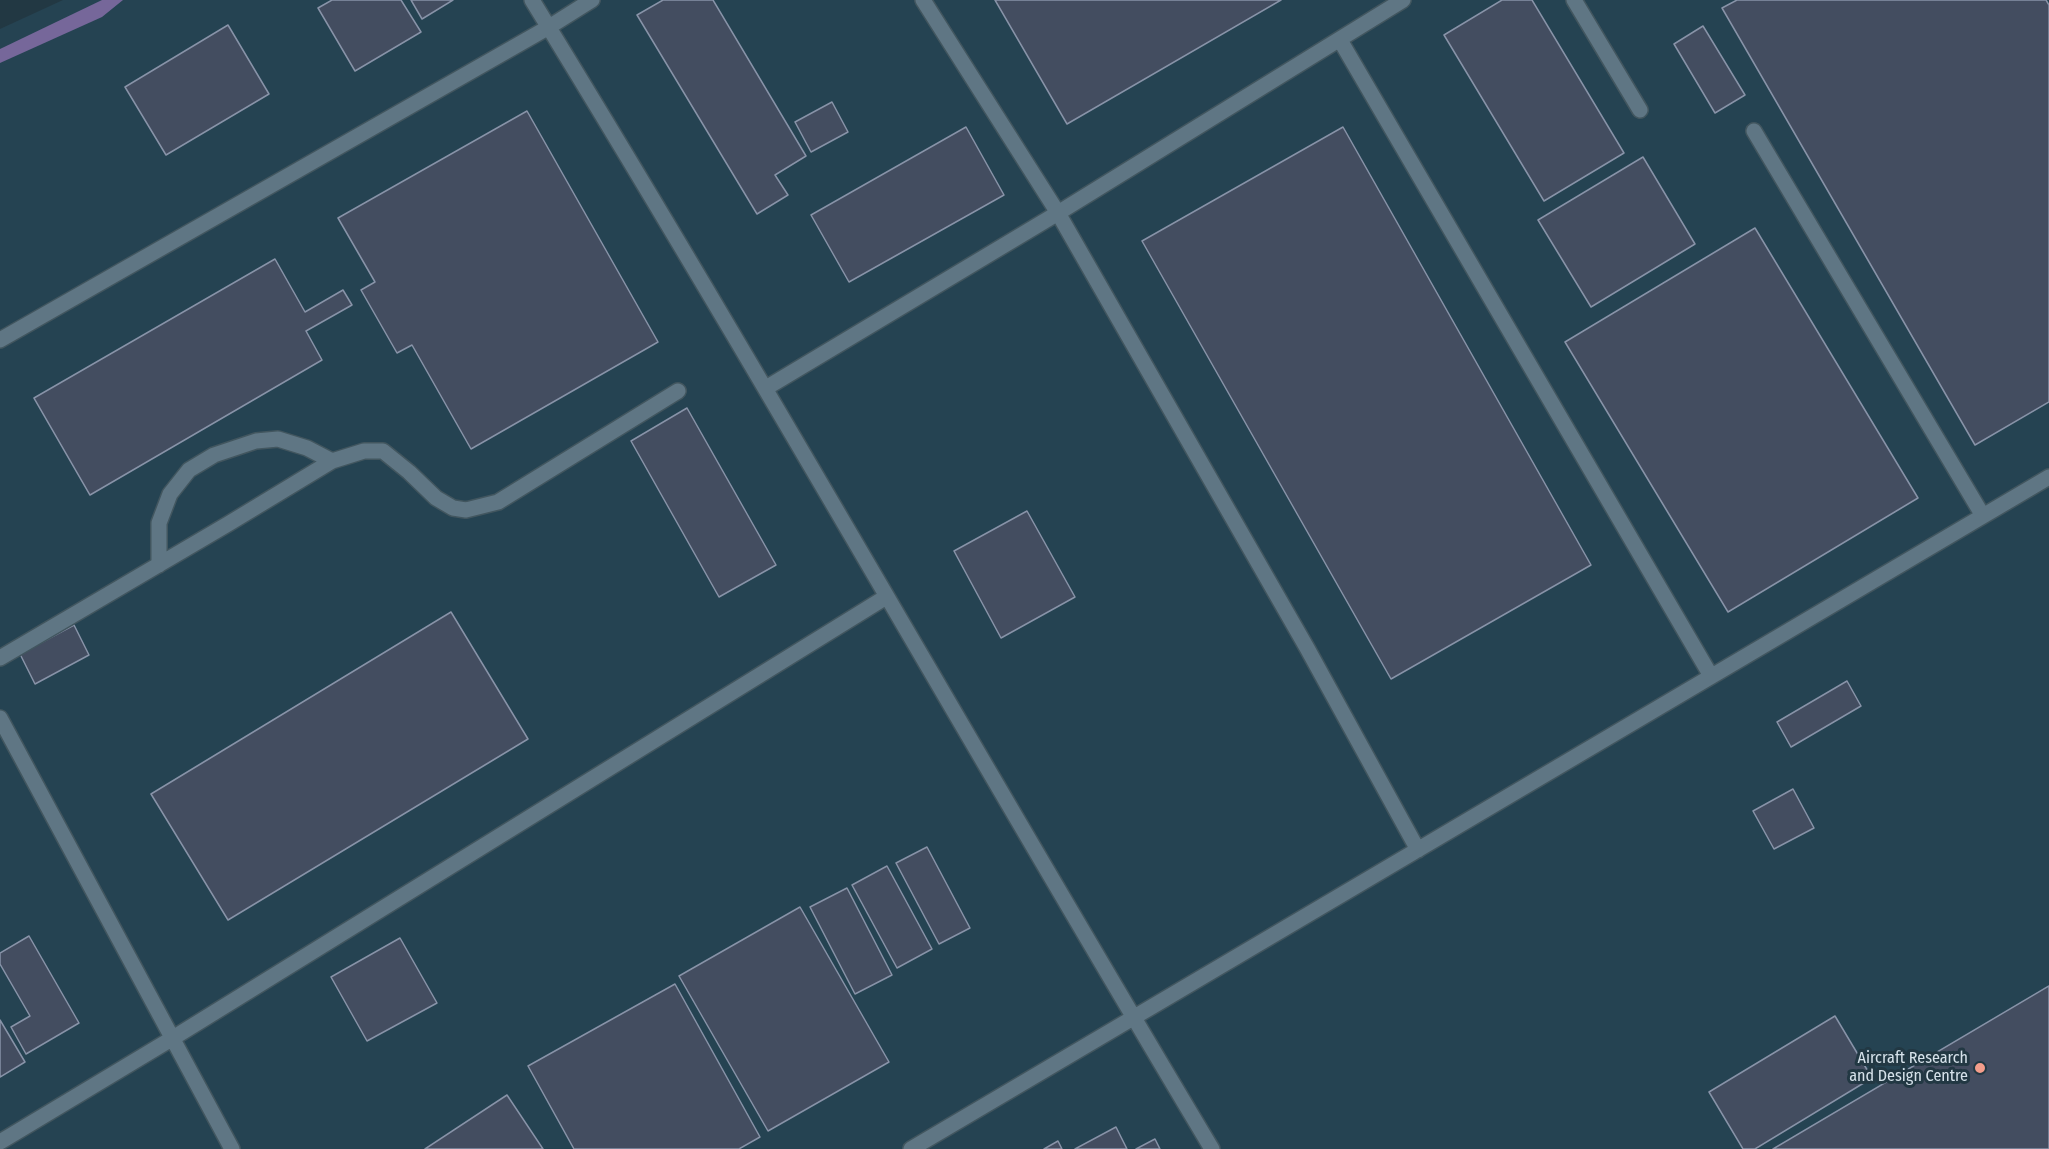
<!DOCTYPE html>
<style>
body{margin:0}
canvas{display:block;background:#223843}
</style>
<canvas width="2049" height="1149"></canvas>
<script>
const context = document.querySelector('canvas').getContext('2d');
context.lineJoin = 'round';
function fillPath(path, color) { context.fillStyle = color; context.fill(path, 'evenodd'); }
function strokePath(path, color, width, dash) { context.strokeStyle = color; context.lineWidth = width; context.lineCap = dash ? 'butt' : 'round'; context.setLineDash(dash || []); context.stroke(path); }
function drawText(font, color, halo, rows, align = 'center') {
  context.font = font + ' "Fira Sans Condensed",sans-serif'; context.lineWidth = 6; context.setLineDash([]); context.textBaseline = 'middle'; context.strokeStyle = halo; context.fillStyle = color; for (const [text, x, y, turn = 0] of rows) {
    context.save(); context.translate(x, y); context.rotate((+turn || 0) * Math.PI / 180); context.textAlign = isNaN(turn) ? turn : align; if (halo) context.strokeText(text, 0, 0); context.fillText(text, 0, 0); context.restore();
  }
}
fillPath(new Path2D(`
 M 63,0 L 2049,0 L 2049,1149 L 0,1149 L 0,29 Z`), '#254352');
fillPath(new Path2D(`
 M 102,0 L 123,0 L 102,17 L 0,63 L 0,49 Z`), '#76679a');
const building = new Path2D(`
 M 332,0 L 401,0 L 421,32 L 355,71 L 318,8 Z
 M 411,0 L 453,0 L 422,19 Z
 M 663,0 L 713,0 L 806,156 L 775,175 L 788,195 L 757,214 L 637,15 Z
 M 995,0 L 1281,0 L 1067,124 Z
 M 1502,0 L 1532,0 L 1624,153 L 1544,201 L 1444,35 Z
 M 1737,0 L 2046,0 L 2049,5 L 2049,402 L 1975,445 L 1722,8 Z
 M 228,25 L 269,94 L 166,155 L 125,87 Z
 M 1703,26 L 1745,95 L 1715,113 L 1674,44 Z
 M 832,102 L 848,132 L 811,152 L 795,122 Z
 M 527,111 L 658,342 L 471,449 L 412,345 L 397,353 L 361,290 L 375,282 L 338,218 Z
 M 966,127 L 1004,195 L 849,282 L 811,215 Z
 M 1343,127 L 1591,565 L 1391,679 L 1142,241 Z
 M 1643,157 L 1695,244 L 1591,307 L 1538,220 Z
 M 1755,228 L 1918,498 L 1728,612 L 1565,342 Z
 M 275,259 L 305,312 L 343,290 L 352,305 L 306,331 L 322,360 L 90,495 L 34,398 Z
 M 687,408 L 776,565 L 719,597 L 631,441 Z
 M 1027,511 L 1075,597 L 1001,638 L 954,551 Z
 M 451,612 L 528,739 L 228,920 L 151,794 Z
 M 74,625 L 89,655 L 35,684 L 20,654 Z
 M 1847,681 L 1861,706 L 1791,747 L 1777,722 Z
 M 1793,789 L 1814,828 L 1774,849 L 1753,811 Z
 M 927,847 L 970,928 L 939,944 L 896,863 Z
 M 887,866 L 932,949 L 897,968 L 852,885 Z
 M 847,888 L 892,975 L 855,994 L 810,907 Z
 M 800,907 L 889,1062 L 768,1131 L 679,976 Z
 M 29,936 L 79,1023 L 26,1054 L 11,1027 L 30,1016 L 0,964 L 0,953 Z
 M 400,938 L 437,1003 L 367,1041 L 331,977 Z
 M 675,984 L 760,1137 L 739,1149 L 574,1149 L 528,1066 Z
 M 2049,986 L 2049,1149 L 1773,1149 Z
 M 1835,1016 L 1872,1078 L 1755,1149 L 1743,1149 L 1709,1092 Z
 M 0,1020 L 25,1062 L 0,1077 Z
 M 507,1095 L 543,1149 L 425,1149 Z
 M 1116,1127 L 1127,1149 L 1075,1149 Z
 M 1155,1139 L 1160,1149 L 1136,1149 Z
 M 1058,1141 L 1062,1149 L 1044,1149 Z`);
fillPath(building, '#434d60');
strokePath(building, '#8893a8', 1.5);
const lane = new Path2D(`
 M 532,0 C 765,379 983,767 1212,1149
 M 923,0 L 1058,213 L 1307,648 L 1418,850
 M 1574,0 L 1640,110
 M 1340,40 L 1711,676
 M 1754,131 L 1983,516
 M 0,340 L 549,27 L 592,0
 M 766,388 L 1058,213 L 1403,0
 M 159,565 L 159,523 L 170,494 L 189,470 L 214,455 L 256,441 L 278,439 L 307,448 L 332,461
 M 0,658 L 228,524 L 332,461 L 364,451 L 383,451 L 409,472 L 436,498 L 453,508 L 466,510 L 498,502 L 678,391
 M 0,718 L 232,1149
 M 0,1142 L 173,1038 L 886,597
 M 911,1149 L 2049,477`);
strokePath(lane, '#42565f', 18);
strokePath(lane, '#5f7684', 15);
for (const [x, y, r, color] of [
 [1980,1068,6,"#f49d8b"]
]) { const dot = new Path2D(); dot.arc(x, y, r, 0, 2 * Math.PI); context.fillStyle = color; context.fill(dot); strokePath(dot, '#223843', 2); }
drawText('16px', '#d6e2ea', '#223843', [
 ["Aircraft Research",1968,1059],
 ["and Design Centre",1968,1077]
], 'right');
</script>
